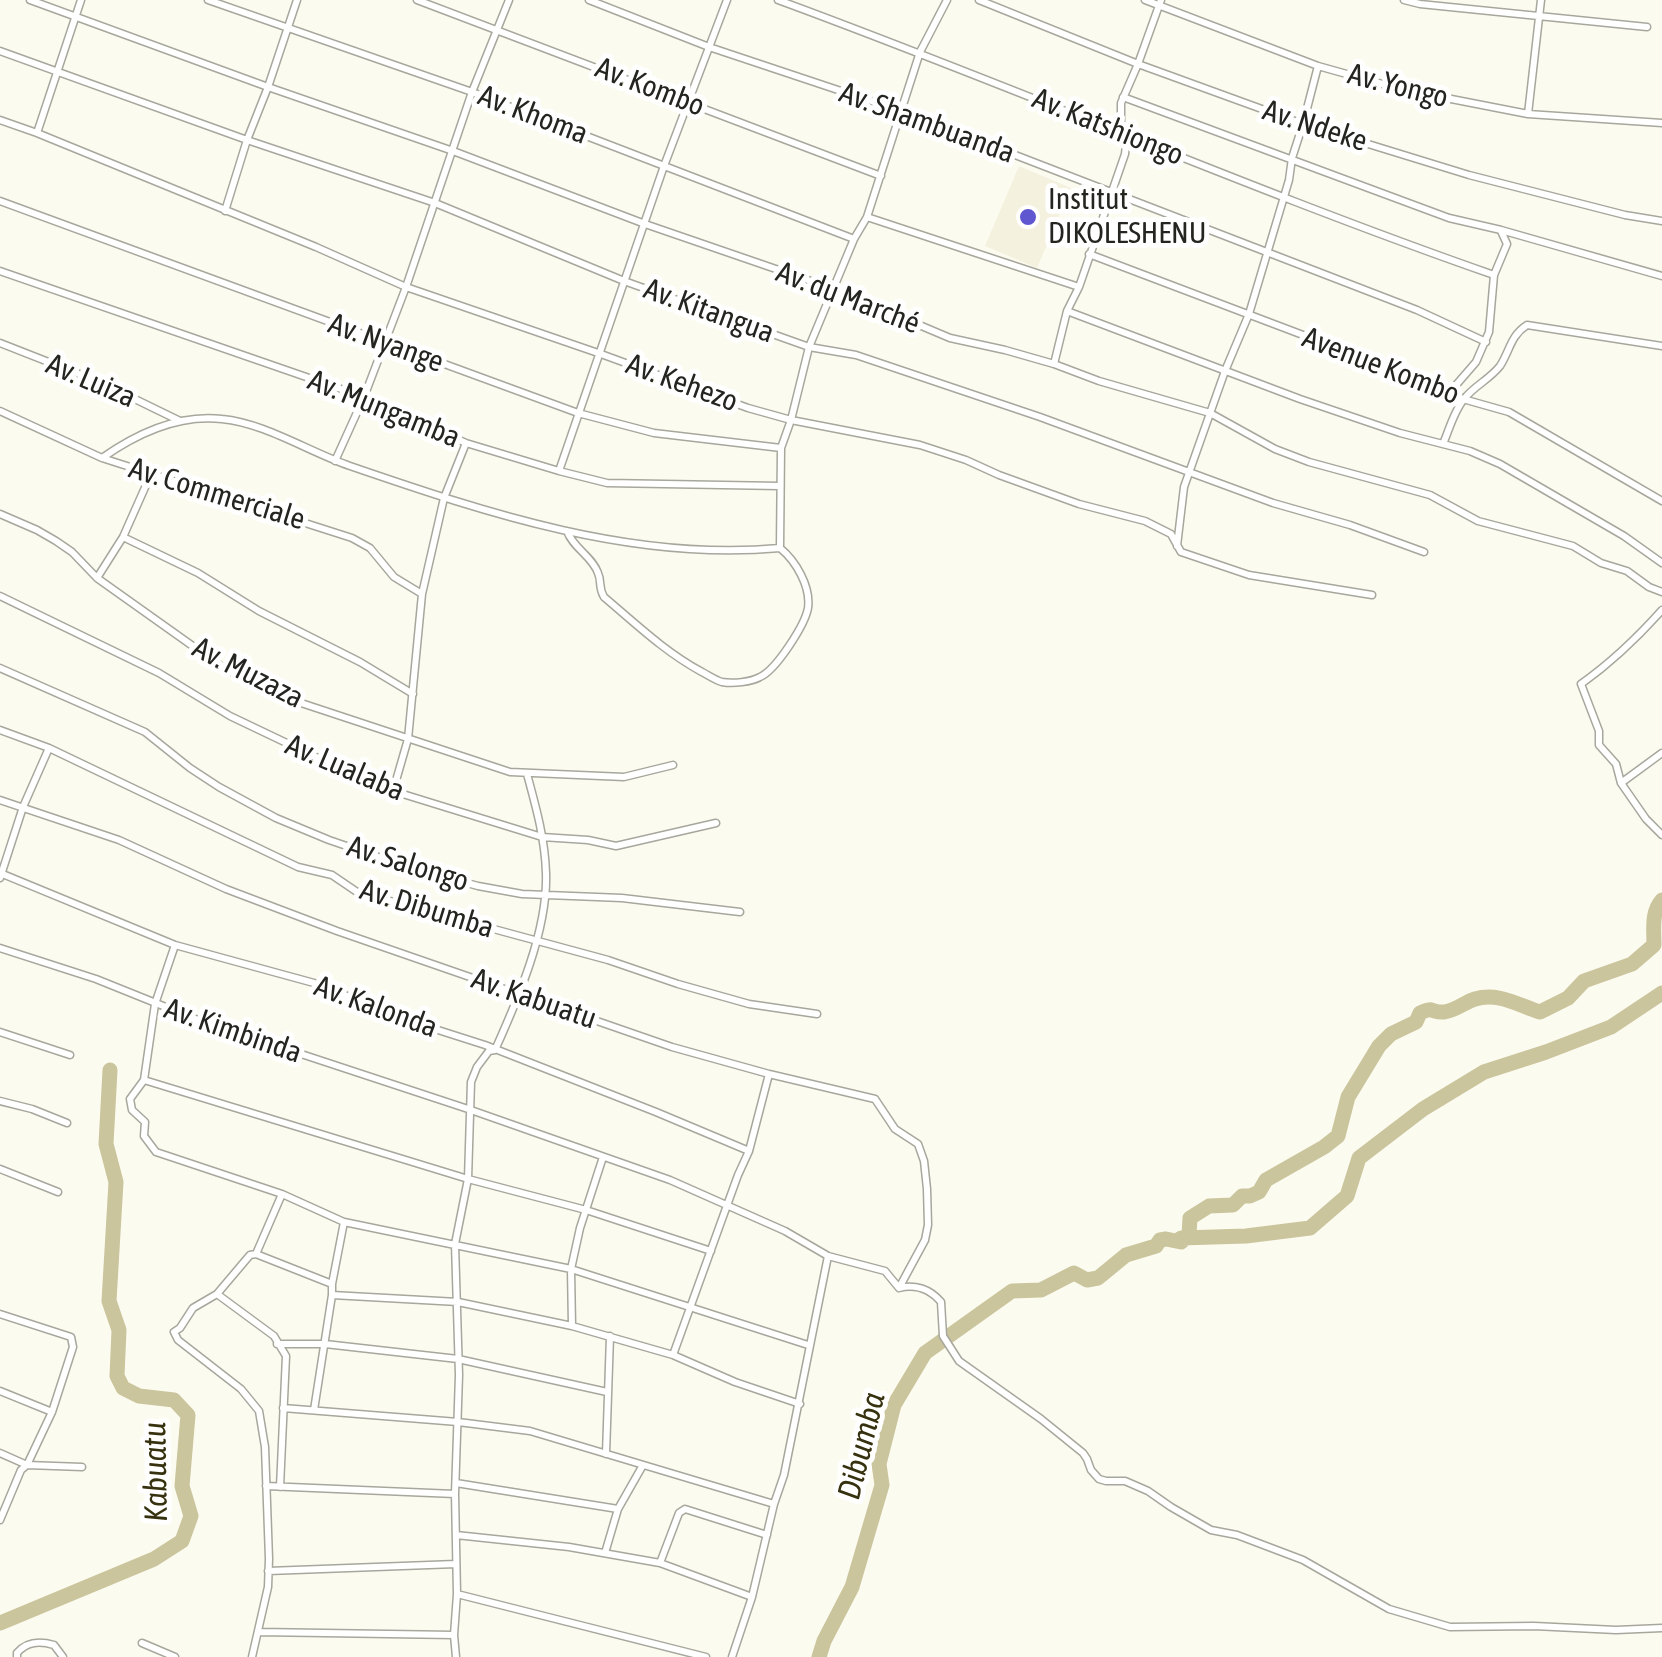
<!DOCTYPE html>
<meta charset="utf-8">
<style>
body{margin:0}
canvas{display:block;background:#fcfbf0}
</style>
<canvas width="1662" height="1657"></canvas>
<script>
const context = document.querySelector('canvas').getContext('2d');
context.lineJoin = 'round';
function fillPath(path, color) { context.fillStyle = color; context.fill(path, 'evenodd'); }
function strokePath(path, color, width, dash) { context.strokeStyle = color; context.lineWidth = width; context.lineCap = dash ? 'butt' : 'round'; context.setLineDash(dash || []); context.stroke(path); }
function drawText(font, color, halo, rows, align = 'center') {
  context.font = font + ' "Asap Condensed",sans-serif'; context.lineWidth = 10; context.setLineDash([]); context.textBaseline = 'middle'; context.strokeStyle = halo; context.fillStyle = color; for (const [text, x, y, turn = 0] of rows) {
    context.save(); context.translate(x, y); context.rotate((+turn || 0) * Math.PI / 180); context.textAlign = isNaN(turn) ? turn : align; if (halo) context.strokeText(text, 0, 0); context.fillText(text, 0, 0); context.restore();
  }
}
fillPath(new Path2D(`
 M 1019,166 L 1071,188 L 1037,268 L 985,246 Z`), '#f4f1df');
strokePath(new Path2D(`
 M 1181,1238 L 1246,1236 L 1310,1228 L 1347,1196 L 1359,1158 L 1423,1109 L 1484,1072 L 1546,1052 L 1611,1027 L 1662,993
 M 0,1623 L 154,1559 L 182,1541 L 191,1516 L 182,1486 L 188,1415 L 174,1400 L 139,1396 L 123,1388 L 117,1376 L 119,1330 L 109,1301 L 116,1182 L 106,1144 L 110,1070
 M 819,1657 L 824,1641 L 852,1587 L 882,1485 L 879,1464 L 894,1405 L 925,1353 L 1012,1291 L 1041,1290 L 1074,1273 L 1087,1280 L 1098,1278 L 1126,1255 L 1156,1246 L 1160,1240 L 1166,1239 L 1181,1242 L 1189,1235 L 1190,1218 L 1209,1206 L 1233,1205 L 1242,1196 L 1250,1196 L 1259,1192 L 1266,1180 L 1324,1147 L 1338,1136 L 1348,1097 L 1379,1046 L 1391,1034 L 1416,1022 L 1420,1013 C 1433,1006 1432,1013 1444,1012 C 1455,1011 1465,1002 1475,999 C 1498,992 1518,1005 1540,1012 L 1568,998 L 1584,981 L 1632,964 L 1654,945 C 1654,930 1651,912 1662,900`), '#cbc59d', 15);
const street = new Path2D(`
 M 30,0 L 268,87 L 453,151 L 645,224 L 834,289 L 950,338 L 1005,350 L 1054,364 L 1099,381 L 1210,413 L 1275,449 L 1309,462 L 1430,495 L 1478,521 L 1573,546 L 1601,563 L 1627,571 L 1649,587 L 1662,592
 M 208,0 L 472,92 L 854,239
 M 417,0 L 881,176
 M 589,0 L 709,47 L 901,111 L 1417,310 L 1486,342
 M 778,0 C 1018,88 1253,191 1494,275
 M 979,0 L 1138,64 L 1303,124 L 1469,175 L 1625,215 L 1662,221
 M 1145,0 L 1318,66 L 1400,89 L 1528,114 L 1662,123
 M 1404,0 L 1420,4 L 1647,27
 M 0,51 L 247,140 L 435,203 L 624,281 L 809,347 L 856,355 L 1040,417 L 1273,503 L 1350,525 L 1424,552
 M 1123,97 L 1449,218 L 1501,230 L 1662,276
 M 1528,114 L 1541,0
 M 0,120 L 37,133 L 316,247 L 406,287 L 601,354 L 748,408 L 791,420 L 920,445 L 966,460 L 999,475 L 1079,504 L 1145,521 L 1171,534 L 1181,552 L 1249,575 L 1372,595
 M 37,133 L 81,0
 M 0,201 L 578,413 L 654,433 L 781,448
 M 225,211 L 247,140 L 268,87 L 297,0
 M 867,217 L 1079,287
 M 1089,254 L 1398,371 L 1463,399 L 1509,412 L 1662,501
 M 0,271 L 364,397 L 466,443 L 559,471 L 607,483 L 780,486
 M 1067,311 L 1300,399 L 1400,433 L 1470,451 L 1500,464 L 1624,536 L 1662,563
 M 0,343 L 102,383 L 180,421
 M 1054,364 L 1067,311 L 1079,287 L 1125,154 L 1126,145 L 1121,132 L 1121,103 L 1138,64 L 1161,0
 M 1450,392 L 1476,362 L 1489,332 L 1494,275 L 1507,244 L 1501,231
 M 0,411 L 102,458 L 352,538 L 370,548 L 394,577 L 422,594
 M 1443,444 C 1449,430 1454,411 1464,399 C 1474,386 1490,379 1500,366 C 1510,351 1510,336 1527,325 L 1662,346
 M 102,458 C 136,434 179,414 222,419 C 265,423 309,452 350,466 C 487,513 634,562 780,548 C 796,561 811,587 808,608 C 805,625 776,670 760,677 C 751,682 733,684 722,682 C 715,680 708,675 702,672 C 665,652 636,624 604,597 C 598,587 602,582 598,573 C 592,556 573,548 567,531
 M 335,461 L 364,397 L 406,287 L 472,92 L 509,0
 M 559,471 L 664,166 L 727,0
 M 0,514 L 37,530 L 56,541 L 72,552 L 97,578 L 225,669 L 292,700 L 510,772 L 624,777 L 673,765
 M 123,537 L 198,573 L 259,611 L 360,662 L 413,694
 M 1177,546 L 1184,487 L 1225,371 L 1249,314 L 1289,180 L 1292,158 L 1303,124 L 1318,66
 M 780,547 L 781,448 L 791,420 L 809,347 L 854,239 L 867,217 L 920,52 L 947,0
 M 97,578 L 123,537 L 151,474
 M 0,596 L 159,673 L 230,716 L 339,768 L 393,791 L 542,837 L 588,840 L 616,846 L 716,823
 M 1662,610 C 1637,638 1612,662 1581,684 L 1599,731 L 1599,745 L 1616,764 L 1621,783 L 1646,819 L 1662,835
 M 0,668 L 145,732 L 190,768 L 219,787 L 276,818 L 329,840 L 408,867 L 478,886 L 522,894 L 622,898 L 740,912
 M 0,730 L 49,748 L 298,867 L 332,875 L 357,892 L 608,960 L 678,984 L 749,1004 L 817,1014
 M 1621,783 L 1662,753
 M 393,791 L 408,739 L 422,594 L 444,498 L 466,443
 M 0,800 L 119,840 L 226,889 L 337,931 L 672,1047 L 769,1074 L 875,1099 L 895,1129 L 918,1144 L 924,1161 L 927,1189 L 928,1225 L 925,1240 L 899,1288
 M 0,873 L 175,945 L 314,983 L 416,1023 L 485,1045 L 656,1112 L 749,1151
 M 0,878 L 23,807 L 49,748
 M 175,945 L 155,1004 L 144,1080 L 130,1099 L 132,1110 L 145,1122 L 144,1136 L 156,1152 L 282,1194 L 344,1222 L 571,1269 L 808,1345
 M 0,948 L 96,979 L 198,1020 L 468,1109 L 670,1180 L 785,1231 L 828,1256 L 885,1271 L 899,1288 C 915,1284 930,1289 941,1302 L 943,1336 L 959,1361 L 1041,1419 L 1083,1453 L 1087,1459 L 1091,1470 L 1099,1479 L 1106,1481 L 1125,1481 L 1148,1491 L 1171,1507 L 1211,1530 L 1237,1535 L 1303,1560 L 1389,1609 L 1450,1627 L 1534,1626 L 1616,1630 L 1662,1628
 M 0,1032 L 70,1055
 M 144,1080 L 468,1179 L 586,1210 L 711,1251
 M 0,1101 L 32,1109 L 67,1123
 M 0,1169 L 58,1192
 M 256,1254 L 332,1284
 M 217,1294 L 274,1336 L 286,1356 L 280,1487
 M 332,1295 L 458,1302 L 572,1326 L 673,1355 L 735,1382 L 800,1404
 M 0,1314 L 71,1337 L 73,1347 L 52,1412 L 27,1465 L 21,1470 L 0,1520
 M 572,1326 L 571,1269 L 580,1228 L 603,1157
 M 277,1344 L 325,1344 L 458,1359 L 607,1392
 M 673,1355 L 738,1175 L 749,1151 L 769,1074
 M 0,1391 L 52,1412
 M 283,1408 L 458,1422 L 530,1431 L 774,1504
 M 314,1410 L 332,1295 L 332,1284 L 344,1222
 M 0,1453 L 27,1465 L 82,1467
 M 606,1454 L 610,1336
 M 456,1483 L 618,1509
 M 266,1486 L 455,1494
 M 456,1535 L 569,1547 L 660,1563 L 752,1597
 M 605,1553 L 618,1509 L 643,1465
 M 660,1563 L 679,1513 L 685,1509 L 767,1535
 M 268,1571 L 456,1564
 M 457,1594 L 706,1657
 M 259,1632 L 454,1635
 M 142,1643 L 175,1657
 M 17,1657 L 17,1653 C 27,1641 40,1641 54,1645 L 63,1657
 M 252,1657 L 268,1587 L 269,1559 L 265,1447 L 259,1411 L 241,1389 L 178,1340 L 174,1332 L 180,1328 L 193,1308 L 217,1294 L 250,1255 L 256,1254 L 282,1194
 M 456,1657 L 454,1635 L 457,1594 L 455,1494 L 459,1375 L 455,1244 L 468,1179 L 471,1082 L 477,1067 L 489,1051 L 495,1050 C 518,999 548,930 546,873 C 545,839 536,807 527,774
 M 732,1657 L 752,1597 L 774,1504 L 784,1475 L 828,1256`);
strokePath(street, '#a8a79d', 9);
strokePath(street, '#fff', 6);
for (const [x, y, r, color] of [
 [1028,217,10,"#5e57d0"]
]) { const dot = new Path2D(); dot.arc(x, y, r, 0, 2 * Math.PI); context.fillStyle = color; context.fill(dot); strokePath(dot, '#fff', 4); }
drawText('30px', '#242420', '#fff', [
 ["Av. Yongo",1398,86,14],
 ["Av. Kombo",650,87,21],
 ["Av. Khoma",533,115,21],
 ["Av. Shambuanda",927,123,20],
 ["Av. Ndeke",1315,126,18],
 ["Av. Katshiongo",1108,127,22],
 ["Av. du Marché",848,298,21],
 ["Av. Kitangua",709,311,20],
 ["Av. Nyange",386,343,20],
 ["Avenue Kombo",1381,366,21],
 ["Av. Luiza",91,381,23],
 ["Av. Kehezo",682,383,20],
 ["Av. Mungamba",384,409,22],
 ["Av. Commerciale",217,494,17],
 ["Av. Muzaza",248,673,27],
 ["Av. Lualaba",345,768,23],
 ["Av. Salongo",408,864,17],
 ["Av. Dibumba",427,909,17],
 ["Av. Kabuatu",534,999,19],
 ["Av. Kalonda",376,1007,20],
 ["Av. Kimbinda",233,1031,19]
]);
drawText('30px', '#242420', '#fff', [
 ["Institut",1048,200],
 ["DIKOLESHENU",1048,234]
], 'left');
drawText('italic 32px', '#36310f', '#fff', [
 ["Dibumba",862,1446,-76],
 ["Kabuatu",156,1472,-91]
]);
</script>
